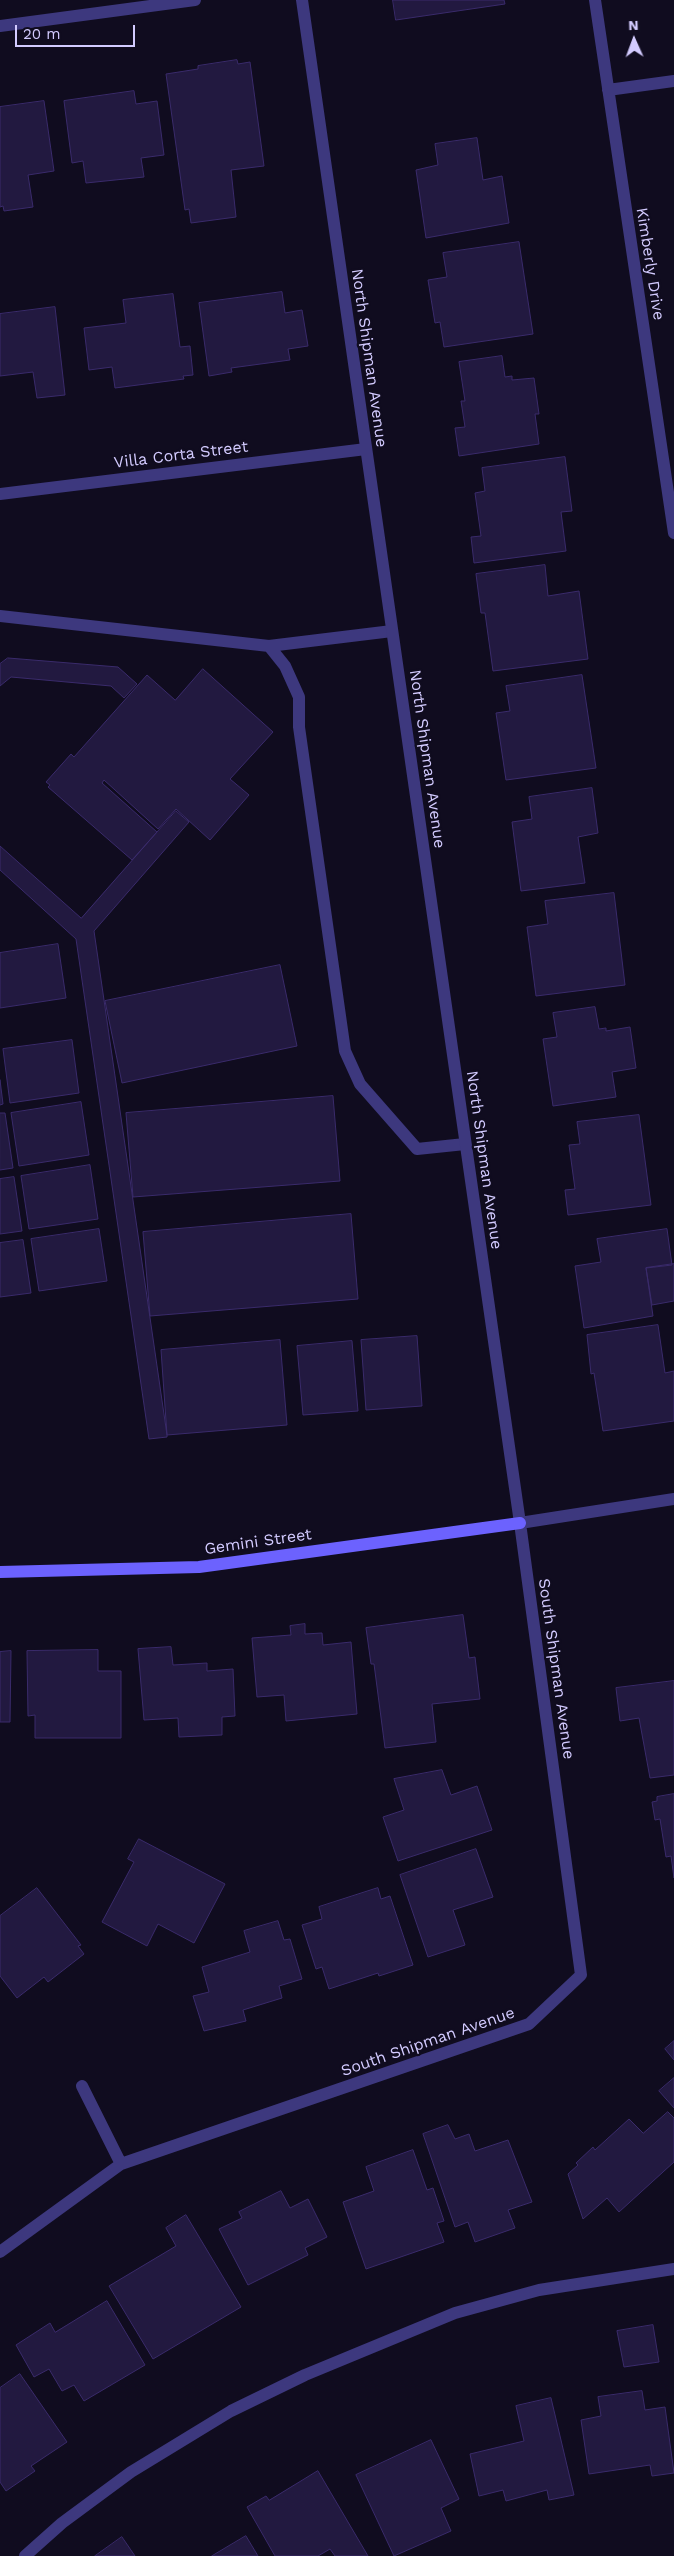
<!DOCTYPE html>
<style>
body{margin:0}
#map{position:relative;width:674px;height:2556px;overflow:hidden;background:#100c1f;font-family:"Work Sans",sans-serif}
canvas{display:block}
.north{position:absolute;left:609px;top:15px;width:50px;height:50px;-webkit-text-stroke:4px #100c1f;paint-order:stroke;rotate:358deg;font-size:14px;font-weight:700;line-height:20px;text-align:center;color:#d3cbff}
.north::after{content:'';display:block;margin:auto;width:18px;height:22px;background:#d3cbff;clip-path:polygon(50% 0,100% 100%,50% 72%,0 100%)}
.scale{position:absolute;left:15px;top:25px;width:120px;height:22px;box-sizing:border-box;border:2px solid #d3cbff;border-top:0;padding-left:6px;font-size:15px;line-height:18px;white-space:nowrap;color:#d3cbff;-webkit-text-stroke:4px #100c1f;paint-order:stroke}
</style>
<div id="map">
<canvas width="674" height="2556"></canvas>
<div class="north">N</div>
<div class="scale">20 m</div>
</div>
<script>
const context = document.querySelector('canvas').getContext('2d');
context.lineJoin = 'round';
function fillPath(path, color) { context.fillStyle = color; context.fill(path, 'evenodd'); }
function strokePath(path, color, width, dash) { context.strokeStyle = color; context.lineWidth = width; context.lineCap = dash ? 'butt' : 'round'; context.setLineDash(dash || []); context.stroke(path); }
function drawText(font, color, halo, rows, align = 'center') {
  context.font = font + ' "Work Sans",sans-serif'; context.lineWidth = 4.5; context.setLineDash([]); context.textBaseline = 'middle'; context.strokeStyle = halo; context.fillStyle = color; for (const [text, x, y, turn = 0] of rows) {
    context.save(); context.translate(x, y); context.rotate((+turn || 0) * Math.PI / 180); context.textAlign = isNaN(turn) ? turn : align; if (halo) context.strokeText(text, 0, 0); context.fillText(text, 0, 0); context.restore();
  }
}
const building = new Path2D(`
 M 393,0 L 504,0 L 505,4 L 396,20 Z
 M 237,60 L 238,64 L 250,62 L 264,166 L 231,170 L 236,217 L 191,223 L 189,209 L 185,210 L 166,74 L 198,69 L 198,66 Z
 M 134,91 L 136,104 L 157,101 L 164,155 L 141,158 L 144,177 L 86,183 L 83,161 L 72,163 L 64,101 Z
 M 44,101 L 54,171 L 28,175 L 33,207 L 4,211 L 3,206 L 0,207 L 0,107 Z
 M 477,138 L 483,180 L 502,176 L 509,223 L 426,238 L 416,170 L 438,165 L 435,144 Z
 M 519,242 L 533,334 L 444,347 L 440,322 L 435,323 L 428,280 L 447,277 L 443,253 Z
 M 282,292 L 285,313 L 302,310 L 308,346 L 288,349 L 290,360 L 231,368 L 232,372 L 209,376 L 199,303 Z
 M 173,294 L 180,347 L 190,346 L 193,375 L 183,376 L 184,379 L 115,388 L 112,367 L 89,370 L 84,328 L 126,323 L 123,300 Z
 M 55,307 L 65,395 L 37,398 L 33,372 L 0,376 L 0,314 Z
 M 502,356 L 505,377 L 512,376 L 512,380 L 534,378 L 539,414 L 535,414 L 539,444 L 459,456 L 455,428 L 465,427 L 461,401 L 465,401 L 459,362 Z
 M 565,457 L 572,511 L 561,512 L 566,551 L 474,563 L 471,537 L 481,536 L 475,493 L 485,491 L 482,468 Z
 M 545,565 L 548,596 L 579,591 L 588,659 L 493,671 L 485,613 L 481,613 L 476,574 Z
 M 8,658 L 118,667 L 137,684 L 124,698 L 111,686 L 11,677 L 0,686 L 0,664 Z
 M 203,669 L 273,732 L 230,779 L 249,795 L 210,840 L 176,809 L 158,829 L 104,780 L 102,783 L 157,832 L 132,860 L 48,787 L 50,785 L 46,782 L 71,754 L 74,757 L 147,675 L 175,700 Z
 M 582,675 L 596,768 L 506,780 L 496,713 L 510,711 L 506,686 Z
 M 592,788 L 598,833 L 578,837 L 585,883 L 521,891 L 512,822 L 532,819 L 529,797 Z
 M 176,811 L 189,822 L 94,931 L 167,1435 L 167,1437 L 149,1439 L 76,939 L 0,870 L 0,846 L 81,918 Z
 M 614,893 L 625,985 L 536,996 L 527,927 L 548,924 L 545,901 Z
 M 58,944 L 66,998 L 0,1008 L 0,953 Z
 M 280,965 L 297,1046 L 122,1083 L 105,1001 Z
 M 595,1007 L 599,1029 L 606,1028 L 606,1031 L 630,1027 L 636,1068 L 612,1072 L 616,1097 L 553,1106 L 543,1039 L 557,1037 L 553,1013 Z
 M 72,1040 L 79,1093 L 10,1103 L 3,1049 Z
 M 0,1080 L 3,1104 L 0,1105 Z
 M 333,1096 L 340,1181 L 133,1197 L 126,1113 Z
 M 81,1102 L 89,1155 L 19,1166 L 11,1113 Z
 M 0,1113 L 5,1113 L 13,1168 L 0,1170 Z
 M 639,1115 L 651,1205 L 568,1215 L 565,1190 L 575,1189 L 569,1145 L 580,1144 L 577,1122 Z
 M 90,1165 L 98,1219 L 29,1229 L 21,1176 Z
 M 14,1177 L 22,1231 L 0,1234 L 0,1179 Z
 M 351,1214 L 358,1299 L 150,1316 L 143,1232 Z
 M 99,1229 L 107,1281 L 39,1291 L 31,1239 Z
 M 667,1229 L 672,1265 L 646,1268 L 653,1316 L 584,1328 L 575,1266 L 601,1262 L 597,1239 Z
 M 23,1240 L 31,1293 L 0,1297 L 0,1243 Z
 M 674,1264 L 674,1301 L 652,1305 L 646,1268 Z
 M 658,1325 L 665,1373 L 674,1371 L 674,1421 L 603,1431 L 594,1373 L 591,1374 L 587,1335 Z
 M 417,1336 L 422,1406 L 366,1410 L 361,1340 Z
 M 280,1340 L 287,1425 L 167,1435 L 161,1350 Z
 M 352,1341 L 358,1411 L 303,1415 L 297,1346 Z
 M 463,1615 L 469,1658 L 475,1657 L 480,1699 L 432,1704 L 436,1742 L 385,1748 L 374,1664 L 371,1664 L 366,1628 Z
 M 305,1624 L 305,1634 L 322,1633 L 323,1645 L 351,1642 L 357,1714 L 286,1721 L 284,1695 L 257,1697 L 252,1638 L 291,1635 L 290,1626 Z
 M 171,1647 L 173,1665 L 207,1663 L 207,1671 L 233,1669 L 235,1716 L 222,1717 L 222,1735 L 179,1737 L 178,1718 L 144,1720 L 138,1649 Z
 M 98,1650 L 98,1671 L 121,1671 L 121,1738 L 35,1738 L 35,1715 L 28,1716 L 27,1651 Z
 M 11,1651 L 10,1722 L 0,1722 L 0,1652 Z
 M 674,1681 L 674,1775 L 650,1778 L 639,1718 L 620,1721 L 616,1688 Z
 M 442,1770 L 451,1795 L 477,1786 L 492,1830 L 398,1861 L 383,1817 L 404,1810 L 394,1779 Z
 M 674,1794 L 674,1878 L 671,1856 L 666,1857 L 660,1819 L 655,1820 L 652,1802 L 657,1801 L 657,1797 Z
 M 139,1839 L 225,1884 L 194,1943 L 158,1924 L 147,1946 L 102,1922 L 134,1862 L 128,1859 Z
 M 476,1849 L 493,1897 L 453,1910 L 465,1945 L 428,1957 L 400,1875 Z
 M 37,1888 L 81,1945 L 78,1946 L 84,1954 L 48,1982 L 44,1977 L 17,1998 L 0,1976 L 0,1916 Z
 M 378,1888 L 381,1899 L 390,1896 L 413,1965 L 379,1976 L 378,1973 L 329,1989 L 322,1967 L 316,1969 L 302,1925 L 322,1919 L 319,1907 Z
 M 278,1921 L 284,1940 L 290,1939 L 302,1979 L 279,1986 L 282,1998 L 243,2010 L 246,2021 L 204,2031 L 193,1996 L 209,1992 L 202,1967 L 250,1952 L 244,1931 Z
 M 674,2041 L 674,2060 L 665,2049 Z
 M 674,2078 L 674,2108 L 659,2091 Z
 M 668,2112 L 674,2118 L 674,2162 L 619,2212 L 607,2198 L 583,2219 L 568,2174 L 578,2165 L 576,2163 L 593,2147 L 595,2150 L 629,2119 L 643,2133 Z
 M 448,2125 L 455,2139 L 469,2134 L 475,2151 L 508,2140 L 532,2202 L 508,2210 L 515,2228 L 475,2242 L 468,2222 L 455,2227 L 423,2134 Z
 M 413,2150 L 427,2190 L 433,2188 L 444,2221 L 437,2223 L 444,2242 L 366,2269 L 343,2202 L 374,2191 L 366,2167 Z
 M 281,2191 L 290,2208 L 308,2199 L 327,2237 L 305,2248 L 308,2255 L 248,2285 L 219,2229 L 242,2218 L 239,2212 Z
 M 186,2215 L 241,2307 L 153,2359 L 109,2286 L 176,2246 L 166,2228 Z
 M 107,2301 L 145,2365 L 84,2401 L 74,2385 L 62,2391 L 49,2369 L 34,2377 L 16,2345 L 50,2323 L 55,2332 Z
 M 653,2325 L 659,2362 L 624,2367 L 617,2331 Z
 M 20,2374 L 67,2442 L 31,2466 L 35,2471 L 6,2491 L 0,2482 L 0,2388 Z
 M 642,2391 L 645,2410 L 665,2407 L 674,2473 L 652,2476 L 650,2465 L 589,2474 L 581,2420 L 601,2416 L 598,2397 Z
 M 551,2398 L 574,2495 L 549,2500 L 547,2490 L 506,2501 L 503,2490 L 479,2496 L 470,2454 L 524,2441 L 516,2406 Z
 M 431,2440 L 459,2499 L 441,2508 L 451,2531 L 394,2556 L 356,2475 Z
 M 318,2471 L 368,2556 L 335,2556 L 330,2549 L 318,2556 L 275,2556 L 247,2507 L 266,2496 L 269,2500 Z
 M 246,2536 L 258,2556 L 212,2556 Z
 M 122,2537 L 135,2556 L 95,2556 Z`);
fillPath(building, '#221940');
strokePath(building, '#3a2b6b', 1);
strokePath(new Path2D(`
 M 0,616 L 269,646 L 285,666 L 299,697 L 299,727 L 345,1051 L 360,1084 L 417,1149 L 465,1144
 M 269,646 L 392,631
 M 25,2556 L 62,2523 L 131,2472 L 231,2411 L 305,2375 L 455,2313 L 539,2290 L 674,2269`), '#3d387e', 12);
strokePath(new Path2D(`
 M 595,0 L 674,533
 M 0,26 L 195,0
 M 608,90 L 674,81
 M 0,494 L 366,449
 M 520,1523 L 674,1499
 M 82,2086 L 121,2164
 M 0,2252 L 121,2164 L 529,2024 L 581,1975 L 520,1523 L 302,0`), '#3d387e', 12);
strokePath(new Path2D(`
 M 0,1572 L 199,1567 L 520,1523`), '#6c62fe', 12);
drawText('16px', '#d3cbff', '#100c1f', [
 ["Kimberly Drive",650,264,81],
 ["North Shipman Avenue",369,358,82],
 ["Villa Corta Street",181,455,-7],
 ["North Shipman Avenue",427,759,82],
 ["North Shipman Avenue",484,1160,82],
 ["Gemini Street",258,1542,-8],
 ["South Shipman Avenue",556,1669,82],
 ["South Shipman Avenue",428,2042,-19]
]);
</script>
